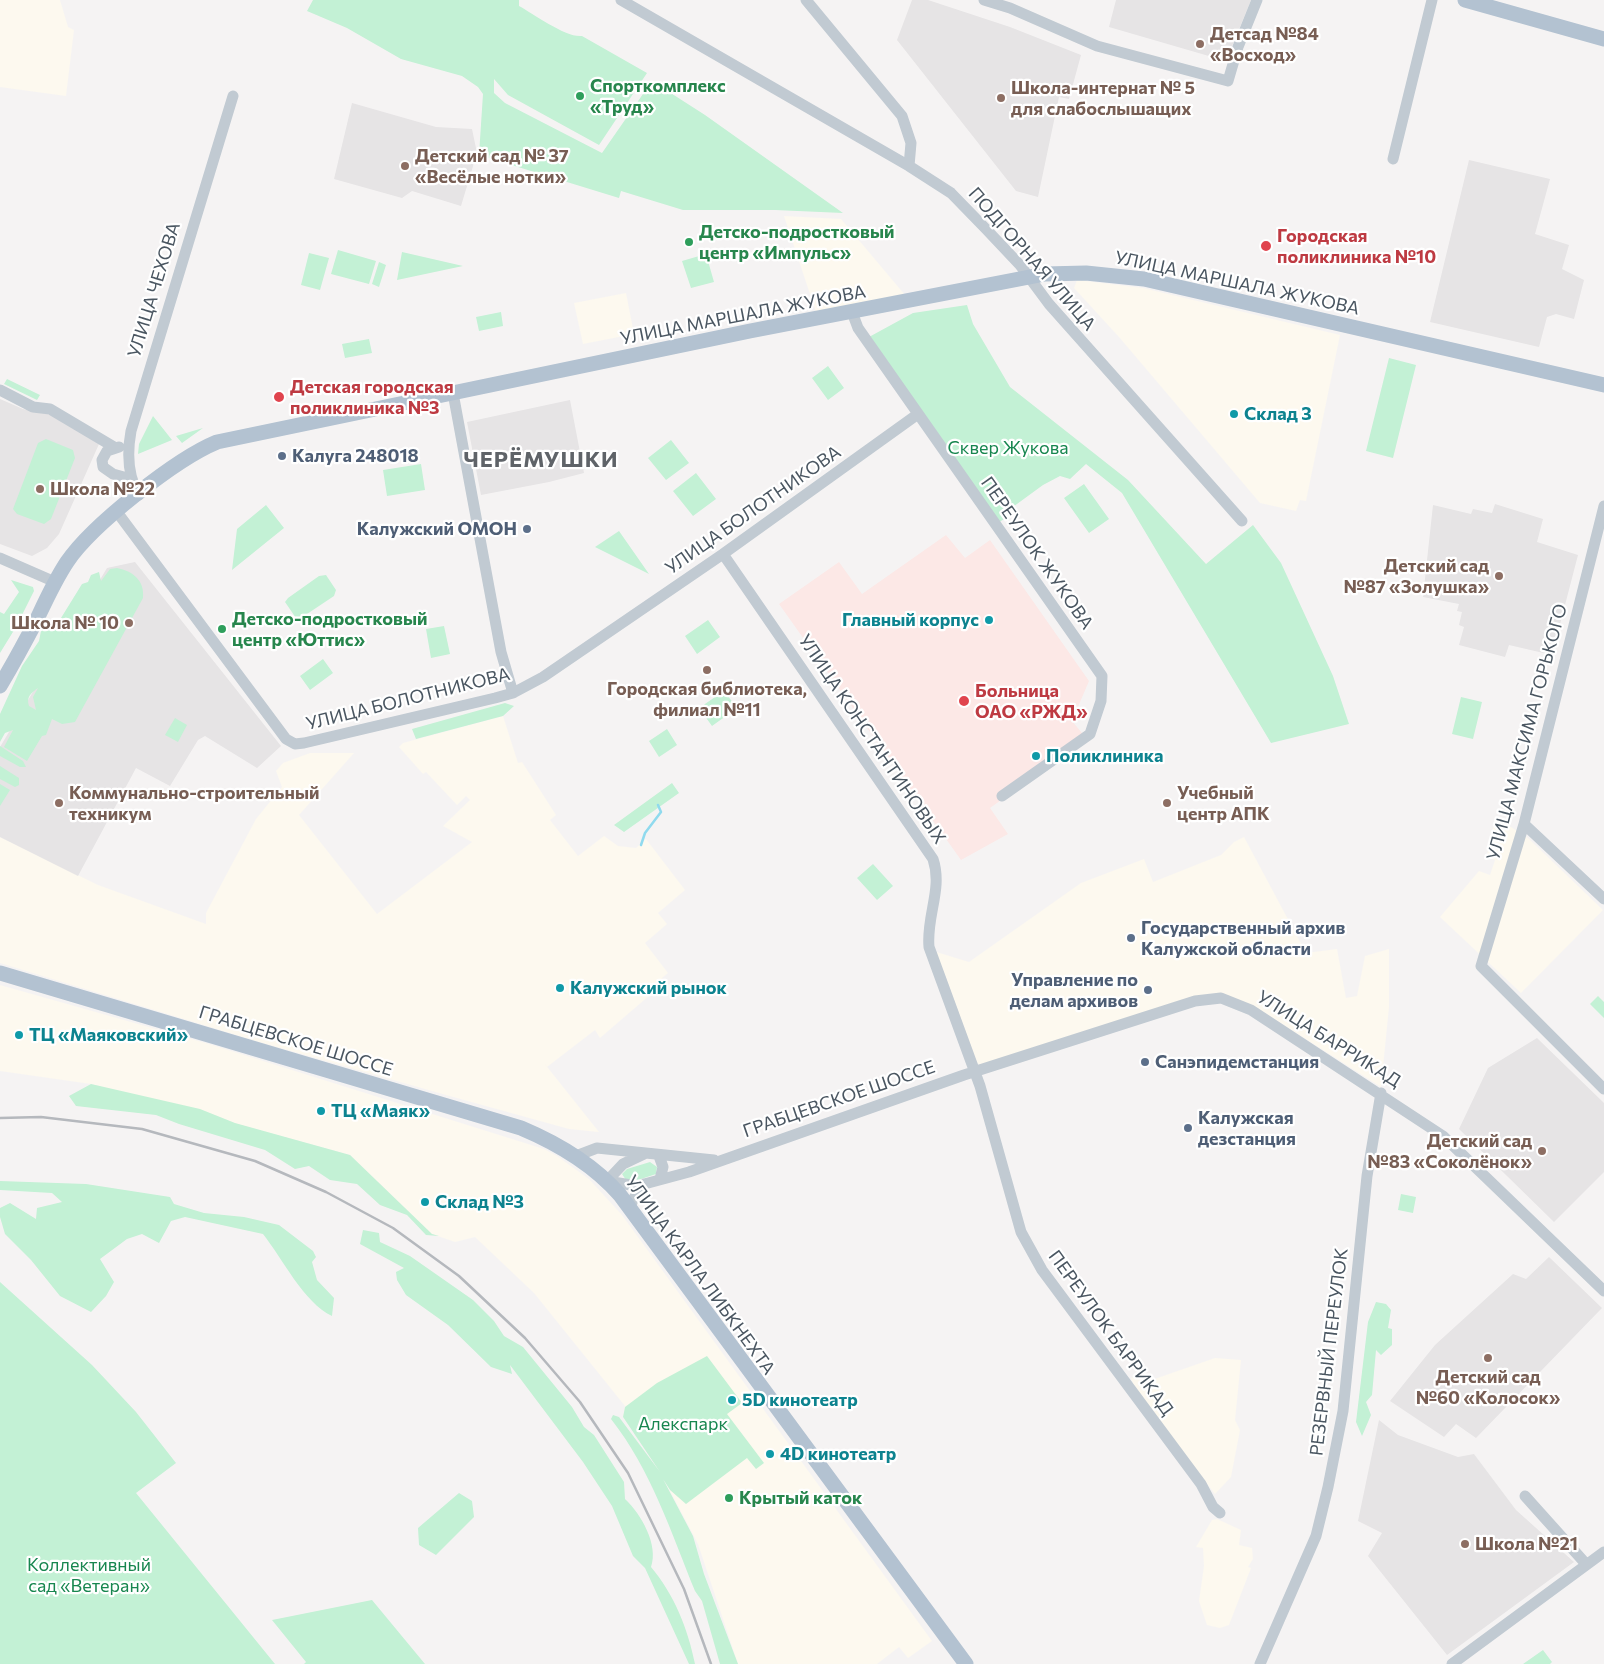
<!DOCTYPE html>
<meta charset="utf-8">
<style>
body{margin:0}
canvas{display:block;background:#f5f3f3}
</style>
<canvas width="1604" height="1664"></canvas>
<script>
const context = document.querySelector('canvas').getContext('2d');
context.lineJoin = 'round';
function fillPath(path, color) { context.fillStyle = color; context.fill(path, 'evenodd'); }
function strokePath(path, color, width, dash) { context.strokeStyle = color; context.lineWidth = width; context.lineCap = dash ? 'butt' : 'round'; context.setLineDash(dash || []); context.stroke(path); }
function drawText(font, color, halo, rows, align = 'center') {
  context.font = font + ' Commissioner,sans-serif'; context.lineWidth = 4.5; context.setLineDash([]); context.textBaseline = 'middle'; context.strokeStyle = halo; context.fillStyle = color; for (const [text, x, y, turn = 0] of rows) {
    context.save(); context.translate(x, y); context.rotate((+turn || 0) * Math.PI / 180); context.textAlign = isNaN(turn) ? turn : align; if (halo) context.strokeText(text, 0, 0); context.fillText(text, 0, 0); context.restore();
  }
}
fillPath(new Path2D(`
 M 0,0 L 60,0 L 68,27 L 74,30 L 66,96 L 0,87 Z
 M 784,216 L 841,219 L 905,295 L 816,312 Z
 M 1077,280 L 1143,288 L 1340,335 L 1306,501 L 1300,500 L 1296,511 L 1260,503 L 1119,337 L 1074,288 Z
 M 626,293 L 634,334 L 583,344 L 574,303 Z
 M 503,716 L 518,763 L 522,762 L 556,815 L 550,820 L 578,856 L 604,836 L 618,846 L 636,848 L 646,839 L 685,890 L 658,913 L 667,924 L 645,943 L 668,973 L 662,978 L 665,982 L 600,1038 L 595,1030 L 547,1067 L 544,1063 L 599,1132 L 569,1129 L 446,1095 L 256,1041 L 0,963 L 0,837 L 98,885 L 206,924 L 206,913 L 256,819 L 282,787 L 276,771 L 283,763 L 310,753 L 354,753 L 299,815 L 377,914 L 472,842 L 443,826 L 470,800 L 466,796 L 457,805 L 426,772 L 423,774 L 399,747 L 403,743 Z
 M 1495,822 L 1511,827 L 1528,838 L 1603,910 L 1521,993 L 1440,917 L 1479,871 L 1490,875 L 1495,860 L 1486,857 L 1495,832 L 1492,831 Z
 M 1244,837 L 1306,953 L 1337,949 L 1346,998 L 1357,996 L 1365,956 L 1389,949 L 1389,1007 L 1381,1087 L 1254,1006 L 1224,994 L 981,1065 L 977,1063 L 945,975 L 933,951 L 969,962 L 1081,883 L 1144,859 L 1153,882 L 1221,855 L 1234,842 Z
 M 0,985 L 209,1044 L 544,1149 L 557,1156 L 589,1179 L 622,1215 L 932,1641 L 908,1658 L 899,1647 L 877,1664 L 738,1664 L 698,1544 L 657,1466 L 623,1417 L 625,1406 L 534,1293 L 475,1237 L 455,1242 L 432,1234 L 350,1155 L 91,1084 L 0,1071 Z
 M 1215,1358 L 1241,1360 L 1235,1420 L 1240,1430 L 1231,1477 L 1215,1494 L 1136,1392 L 1131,1378 L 1143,1374 L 1146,1382 Z
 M 1217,1519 L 1241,1530 L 1239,1545 L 1252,1548 L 1253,1559 L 1248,1567 L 1251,1568 L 1229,1625 L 1220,1628 L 1207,1625 L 1199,1601 L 1204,1566 L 1203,1548 L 1196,1547 L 1212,1520 Z`), '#fdf9ef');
fillPath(new Path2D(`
 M 912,0 L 928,0 L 1010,27 L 1081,55 L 1069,99 L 1059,97 L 1038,197 L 1016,191 L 897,40 Z
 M 1116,0 L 1251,0 L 1226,61 L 1109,27 Z
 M 352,103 L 436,127 L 472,129 L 477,153 L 461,206 L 412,191 L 402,198 L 334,179 Z
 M 1469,160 L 1550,179 L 1535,234 L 1569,245 L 1562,269 L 1584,280 L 1574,319 L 1556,314 L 1547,317 L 1539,347 L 1430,322 Z
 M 0,399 L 23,409 L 52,415 L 99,444 L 59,534 L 47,548 L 32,556 L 0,544 Z
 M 570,400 L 584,473 L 549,482 L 481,495 L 467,422 Z
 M 1495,504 L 1543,519 L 1537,542 L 1578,555 L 1552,655 L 1509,645 L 1505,657 L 1459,645 L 1464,627 L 1459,625 L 1462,612 L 1457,611 L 1459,604 L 1423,597 L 1433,505 L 1471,514 L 1473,509 L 1492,513 Z
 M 135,562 L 281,746 L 257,768 L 205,736 L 198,740 L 170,786 L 136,768 L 78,876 L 0,837 L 0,747 L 107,568 Z
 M 1537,1038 L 1604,1103 L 1604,1172 L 1554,1222 L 1459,1129 L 1488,1068 Z
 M 1549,1257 L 1602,1308 L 1476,1438 L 1456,1424 L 1444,1437 L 1390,1401 L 1435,1345 L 1513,1274 L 1526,1279 Z
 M 1379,1420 L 1398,1435 L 1458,1457 L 1474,1454 L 1516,1510 L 1574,1562 L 1447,1655 L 1368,1556 L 1382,1533 L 1358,1521 Z`), '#e6e4e5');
fillPath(new Path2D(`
 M 946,535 L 965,558 L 990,540 L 1089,681 L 1072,721 L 1087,739 L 990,808 L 1008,834 L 961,860 L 779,604 L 839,562 L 862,594 Z`), '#fce8e6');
fillPath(new Path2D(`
 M 313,0 L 519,0 L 519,6 C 534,14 566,38 582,36 L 647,73 L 599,145 L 508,95 L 494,79 L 494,93 L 505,103 L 602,153 L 652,81 L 705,115 L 843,213 L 775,210 L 683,210 L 621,191 L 619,198 L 479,155 L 483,94 L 478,87 L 462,76 L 401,59 L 347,28 L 307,11 Z
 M 338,250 L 376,261 L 369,284 L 331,274 Z
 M 402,252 L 463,266 L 397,280 Z
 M 309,253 L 329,258 L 320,290 L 301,285 Z
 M 706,254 L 714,282 L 691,288 L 682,261 Z
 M 379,262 L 386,265 L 379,287 L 372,284 Z
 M 967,305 L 973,324 L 1010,387 L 1128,480 L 1206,564 L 1253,525 L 1281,563 L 1333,676 L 1349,724 L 1271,743 L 1122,493 L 1086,464 L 1070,479 L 1060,476 L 1043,485 L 1006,512 L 1008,517 L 999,522 L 869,337 L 913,313 Z
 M 501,312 L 503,326 L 479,331 L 476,317 Z
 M 369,339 L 372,353 L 345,358 L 342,344 Z
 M 1389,358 L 1416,365 L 1393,458 L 1366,451 Z
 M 828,366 L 844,388 L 828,400 L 812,378 Z
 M 7,379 L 40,395 L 37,400 L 4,384 Z
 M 153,416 L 172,440 L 138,454 L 139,444 Z
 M 203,428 L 182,443 L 176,436 Z
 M 46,439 L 73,450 L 75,458 L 51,519 L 44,524 L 17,514 L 13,509 L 38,443 Z
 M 671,440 L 689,463 L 666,480 L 648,458 Z
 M 421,464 L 425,490 L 387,496 L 383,470 Z
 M 696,473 L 716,499 L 693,516 L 673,491 Z
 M 1084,484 L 1109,519 L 1089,533 L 1064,498 Z
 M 266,505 L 284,528 L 232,570 L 237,529 Z
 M 619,531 L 649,574 L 595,547 Z
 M 117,568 C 133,571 145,581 143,598 L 75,722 L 62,724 L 52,719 L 46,735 L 42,736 L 27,761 L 4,747 L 13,730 L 5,733 L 0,742 L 0,714 L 22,666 L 39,641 L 41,631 L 52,620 L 61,618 L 82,584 L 88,582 L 91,575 L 99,572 L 101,581 L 110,569 ZM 38,688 L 33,697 L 36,710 L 29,706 C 26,697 31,693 38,688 Z
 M 326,575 L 336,590 L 334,596 L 301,618 L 296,618 L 285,602 L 288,598 L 319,576 Z
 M 11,580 L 33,587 L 34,591 L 16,627 L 0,653 L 0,612 L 4,614 L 19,592 Z
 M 708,620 L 720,637 L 697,654 L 685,636 Z
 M 444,626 L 450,654 L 431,658 L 426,629 Z
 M 323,659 L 333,673 L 310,690 L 300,676 Z
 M 724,691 L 737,708 L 712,726 L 699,708 Z
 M 1461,697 L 1482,702 L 1473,739 L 1452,734 Z
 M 505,703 L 514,706 L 503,716 L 416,739 L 412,729 Z
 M 175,718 L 187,725 L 178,742 L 165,735 Z
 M 667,729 L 677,745 L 659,757 L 649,741 Z
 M 0,746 L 23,761 L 26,767 L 20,767 L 0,756 Z
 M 0,766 L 19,778 L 19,785 L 15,787 L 0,779 Z
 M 672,783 L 679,793 L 624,832 L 614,825 Z
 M 0,784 L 10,790 L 0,806 Z
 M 873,864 L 893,886 L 877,900 L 857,878 Z
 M 1598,996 L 1604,1002 L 1604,1018 L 1590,1004 Z
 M 91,1084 L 200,1109 L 235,1123 L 350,1155 L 432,1234 L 439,1236 L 426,1235 L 407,1215 L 380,1205 L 357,1184 L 330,1180 L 309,1166 L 295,1169 L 265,1150 L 179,1124 L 156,1115 L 76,1106 L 69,1096 Z
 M 650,1162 L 657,1167 L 656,1174 L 635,1181 L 626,1180 L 622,1174 L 627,1169 Z
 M 0,1181 L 86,1184 L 170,1197 L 174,1204 L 204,1213 L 244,1217 L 279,1225 L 313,1251 L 316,1257 L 312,1262 L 317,1280 L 334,1298 L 332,1316 C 304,1303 282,1258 263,1234 L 185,1217 L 171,1221 L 159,1243 L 142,1234 L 127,1239 L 100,1259 L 114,1282 L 106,1296 L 91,1312 L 60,1296 L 31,1260 L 5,1234 L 0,1217 L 0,1208 L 10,1203 L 36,1219 L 37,1208 L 62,1202 L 52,1193 L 0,1190 Z
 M 1401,1194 L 1416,1197 L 1413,1213 L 1398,1210 Z
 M 363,1230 L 379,1233 L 380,1242 L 410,1256 L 473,1300 L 494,1321 L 504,1336 L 523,1347 L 572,1407 L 584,1427 L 594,1435 L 624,1482 L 625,1499 C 641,1514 659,1545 651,1567 C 674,1594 688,1629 695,1664 L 689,1664 L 645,1568 L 633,1556 L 612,1506 L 583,1462 L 510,1365 L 512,1374 L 491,1367 L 448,1325 L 406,1295 L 397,1280 L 396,1272 L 404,1268 L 360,1244 Z
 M 0,1282 L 92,1365 L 136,1412 L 176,1463 L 136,1493 L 275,1664 L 0,1664 Z
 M 1376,1302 L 1386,1304 L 1391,1310 L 1388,1328 L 1392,1329 L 1392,1345 L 1381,1355 L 1376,1350 L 1372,1395 L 1366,1402 L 1371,1415 L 1362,1436 L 1356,1422 L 1368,1322 Z
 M 707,1356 L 742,1403 L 727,1414 L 764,1463 L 756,1469 L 747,1458 L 686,1504 L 670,1490 L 663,1479 L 693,1536 L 704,1574 L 738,1664 L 720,1664 L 702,1601 L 695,1591 C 671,1532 651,1470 611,1419 L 613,1415 L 619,1417 L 660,1472 L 623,1417 L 625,1407 L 657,1383 Z
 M 459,1493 L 472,1501 L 474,1517 L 436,1555 L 419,1545 L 418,1528 Z
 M 372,1600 L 425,1664 L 304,1664 L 306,1662 L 272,1620 Z
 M 1543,1650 L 1552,1662 L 1550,1664 L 1523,1664 Z`), '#c3f1d5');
strokePath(new Path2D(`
 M 641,845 L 645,833 L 661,812 L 658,805`), '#90daee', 2.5);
strokePath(new Path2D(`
 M 621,0 L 909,166 L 951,193 L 986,229 L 1020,265 L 1049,304 L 1242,521
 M 806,0 L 902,116 L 911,143 L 909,166
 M 984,0 L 1010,8 L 1097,46 L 1228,81 L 1238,47 L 1257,0
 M 1393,159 L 1432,0
 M 852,312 L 858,328 L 1102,676 L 1101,701 L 1090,734 L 1002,796
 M 0,390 L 33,407 L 50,409 L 114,447
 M 453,393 L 501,652 L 513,693
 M 119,447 L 107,451 L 102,460 L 103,467 L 113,474 L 131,479
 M 139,495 C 127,475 127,453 131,431 L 233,96
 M 1604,506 L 1524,824 L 1481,966 L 1604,1089
 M 117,512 L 286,739 L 295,744 L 304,743 L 495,698 L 513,693 L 543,677 L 723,554 L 918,414
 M 723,554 L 933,859 C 943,889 926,916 929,947 L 980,1086 L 1021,1232 L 1042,1270 L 1201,1484 L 1213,1507 L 1220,1513
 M 0,558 L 55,582
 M 1524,824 L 1604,899
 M 576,1156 L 597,1148 L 714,1160
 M 659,1156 L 663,1167 L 660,1179
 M 607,1181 L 637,1186 L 689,1172 L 964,1075 L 1195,1001 L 1221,998 L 1251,1010 L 1443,1136 L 1604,1291
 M 607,1181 L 623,1164 L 644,1154
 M 629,1209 L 634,1198 L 644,1184
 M 1525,1496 L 1586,1564
 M 1260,1664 L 1316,1536 L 1328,1487 L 1343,1411 L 1367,1176 L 1381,1093
 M 1452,1664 L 1604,1552`), '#c1cad2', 11);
strokePath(new Path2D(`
 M 1465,0 L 1604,39
 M 0,686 C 13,664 25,642 37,619 C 46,600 55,580 67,562 C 92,525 176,459 217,442 L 750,331 L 1045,274 L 1086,273 L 1144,279 L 1604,385
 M 0,973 L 521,1128 C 559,1144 593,1164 620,1195 L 966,1664`), '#b3c2d1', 15);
strokePath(new Path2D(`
 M 0,1118 L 41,1117 L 142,1129 L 255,1161 L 326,1192 L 393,1228 L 459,1276 L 525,1338 L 580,1402 L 628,1473 L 684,1589 L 711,1664`), '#b5b8bd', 2.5);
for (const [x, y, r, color] of [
 [1200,44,5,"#8d6e63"],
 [580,96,5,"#2e9e5b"],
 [1001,98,5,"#8d6e63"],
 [405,166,5,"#8d6e63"],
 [689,242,5,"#2e9e5b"],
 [1266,246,6,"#e0444e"],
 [279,397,6,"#e0444e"],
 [1234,414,5,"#0f9aa8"],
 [282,456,5,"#5c6f8a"],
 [40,489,5,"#8d6e63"],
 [527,529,5,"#5c6f8a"],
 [1499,576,5,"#8d6e63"],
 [989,620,5,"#0f9aa8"],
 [129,623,5,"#8d6e63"],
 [222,629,5,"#2e9e5b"],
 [707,670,5,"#8d6e63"],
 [964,701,6,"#e0444e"],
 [1036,756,5,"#0f9aa8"],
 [59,803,5,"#8d6e63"],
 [1167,803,5,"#8d6e63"],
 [1131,938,5,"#5c6f8a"],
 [560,988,5,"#0f9aa8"],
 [1148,990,5,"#5c6f8a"],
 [19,1035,5,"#0f9aa8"],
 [1145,1062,5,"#5c6f8a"],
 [321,1111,5,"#0f9aa8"],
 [1188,1128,5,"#5c6f8a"],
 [1542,1151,5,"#8d6e63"],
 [425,1202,5,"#0f9aa8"],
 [1488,1358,5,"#8d6e63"],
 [732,1400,5,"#0f9aa8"],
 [770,1454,5,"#0f9aa8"],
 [729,1498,5,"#2e9e5b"],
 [1465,1544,5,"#8d6e63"]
]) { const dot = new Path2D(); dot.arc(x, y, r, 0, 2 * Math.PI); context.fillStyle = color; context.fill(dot); strokePath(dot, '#fff', 2); }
drawText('bold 18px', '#785e54', '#fff', [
 ["Детсад №84",1210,34],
 ["«Восход»",1210,55],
 ["Школа-интернат № 5",1011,88],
 ["для слабослышащих",1011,109],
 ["Детский сад № 37",415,156],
 ["«Весёлые нотки»",415,177],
 ["Школа №22",50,489],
 ["Детский сад",1489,566,"right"],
 ["№87 «Золушка»",1489,587,"right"],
 ["Школа № 10",119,623,"right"],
 ["Городская библиотека,",707,689,"center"],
 ["филиал №11",707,710,"center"],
 ["Коммунально-строительный",69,793],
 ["техникум",69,814],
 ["Учебный",1177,793],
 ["центр АПК",1177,814],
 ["Детский сад",1532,1141,"right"],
 ["№83 «Соколёнок»",1532,1162,"right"],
 ["Детский сад",1488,1377,"center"],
 ["№60 «Колосок»",1488,1398,"center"],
 ["Школа №21",1475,1544]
], 'left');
drawText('bold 18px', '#27864d', '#fff', [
 ["Спорткомплекс",590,86],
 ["«Труд»",590,107],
 ["Детско-подростковый",699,232],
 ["центр «Импульс»",699,253],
 ["Детско-подростковый",232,619],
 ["центр «Юттис»",232,640],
 ["Крытый каток",739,1498]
], 'left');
drawText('bold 18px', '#be3a42', '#fff', [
 ["Городская",1277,236],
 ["поликлиника №10",1277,257],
 ["Детская городская",290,387],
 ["поликлиника №3",290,408],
 ["Больница",975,691],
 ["ОАО «РЖД»",975,712]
], 'left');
drawText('18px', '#4a5661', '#fff', [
 ["ПОДГОРНАЯ УЛИЦА",1032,259,49],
 ["УЛИЦА МАРШАЛА ЖУКОВА",1237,283,12],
 ["УЛИЦА ЧЕХОВА",154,290,-73],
 ["УЛИЦА МАРШАЛА ЖУКОВА",743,315,-11],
 ["УЛИЦА БОЛОТНИКОВА",753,510,-35],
 ["ПЕРЕУЛОК ЖУКОВА",1037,553,55],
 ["УЛИЦА БОЛОТНИКОВА",408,699,-14],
 ["УЛИЦА МАКСИМА ГОРЬКОГО",1527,732,-75],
 ["УЛИЦА КОНСТАНТИНОВЫХ",872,739,56],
 ["УЛИЦА БАРРИКАД",1329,1039,32],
 ["ГРАБЦЕВСКОЕ ШОССЕ",296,1041,17],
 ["ГРАБЦЕВСКОЕ ШОССЕ",839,1099,-19],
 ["УЛИЦА КАРЛА ЛИБКНЕХТА",700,1275,54],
 ["ПЕРЕУЛОК БАРРИКАД",1111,1333,54],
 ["РЕЗЕРВНЫЙ ПЕРЕУЛОК",1329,1352,-83]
]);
drawText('bold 18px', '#0d838f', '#fff', [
 ["Склад 3",1244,414],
 ["Главный корпус",979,620,"right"],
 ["Поликлиника",1046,756],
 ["Калужский рынок",570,988],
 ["ТЦ «Маяковский»",29,1035],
 ["ТЦ «Маяк»",331,1111],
 ["Склад №3",435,1202],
 ["5D кинотеатр",742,1400],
 ["4D кинотеатр",780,1454]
], 'left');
drawText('18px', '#17864f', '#fff', [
 ["Сквер Жукова",1008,448],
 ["Алекспарк",683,1424],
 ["Коллективный",89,1565],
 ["сад «Ветеран»",89,1586]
]);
drawText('bold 18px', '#4e5e75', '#fff', [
 ["Калуга 248018",292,456],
 ["Калужский ОМОН",517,529,"right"],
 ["Государственный архив",1141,928],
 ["Калужской области",1141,949],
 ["Управление по",1138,980,"right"],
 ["делам архивов",1138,1001,"right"],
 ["Санэпидемстанция",1155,1062],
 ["Калужская",1198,1118],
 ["дезстанция",1198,1139]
], 'left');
context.letterSpacing = '1px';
drawText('bold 22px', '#5f6368', '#fff', [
 ["ЧЕРЁМУШКИ",541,460]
]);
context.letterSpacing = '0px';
</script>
